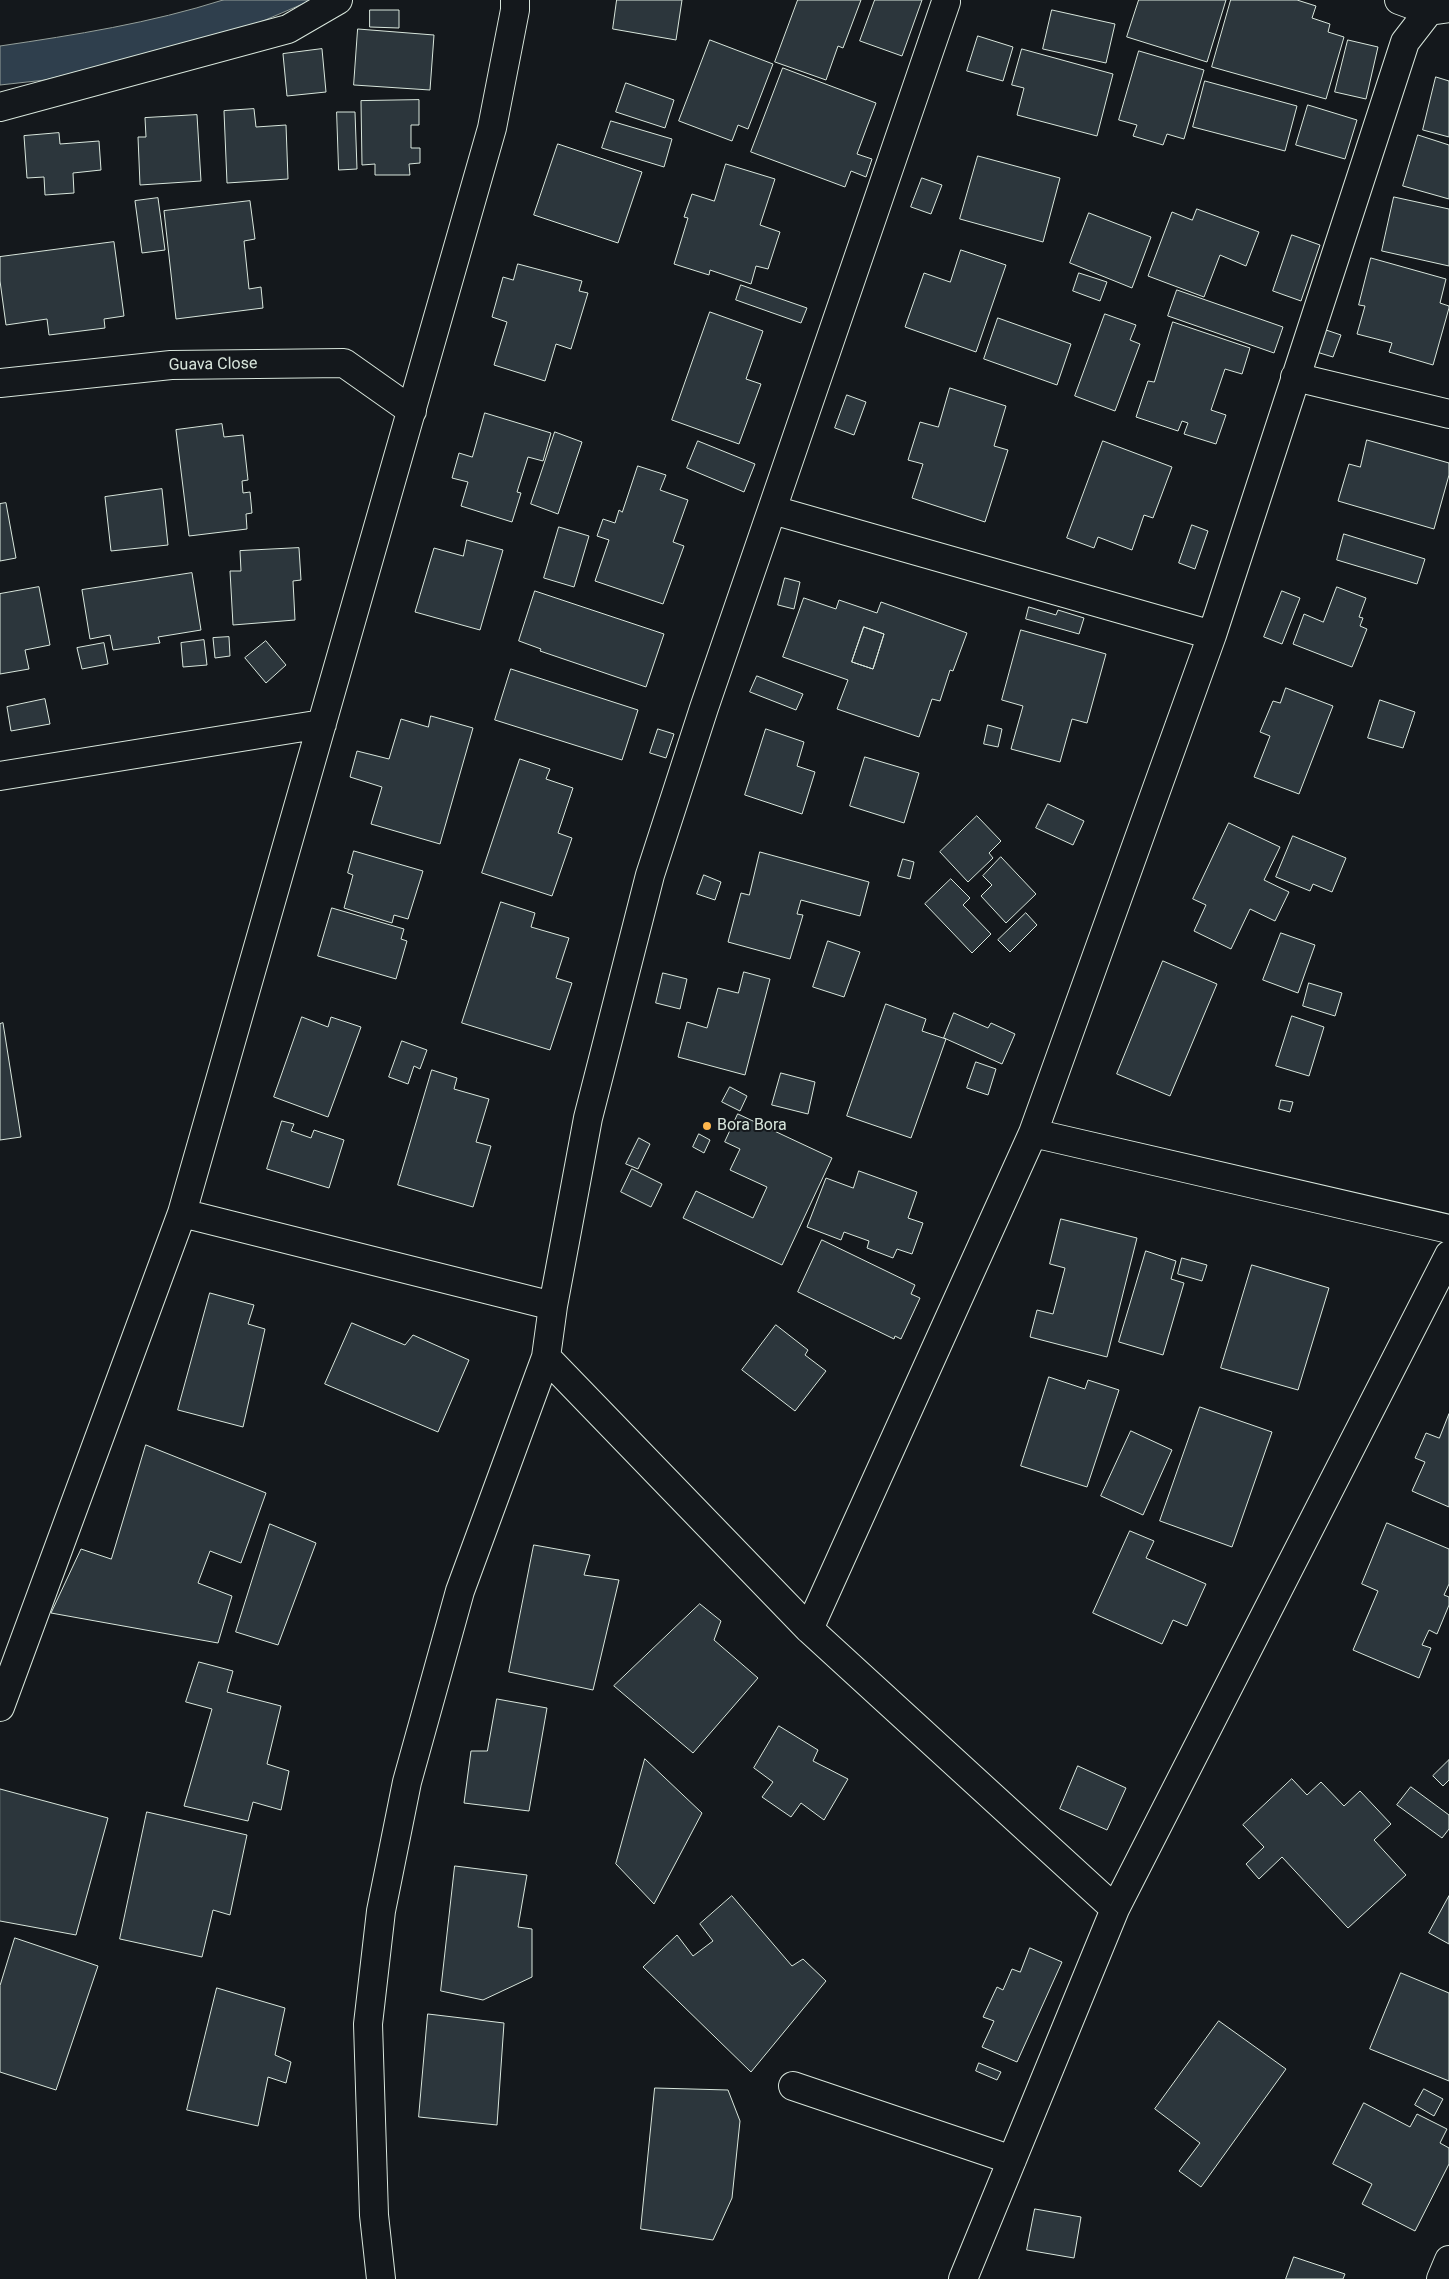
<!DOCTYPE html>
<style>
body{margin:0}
canvas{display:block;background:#14181c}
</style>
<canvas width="1449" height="2279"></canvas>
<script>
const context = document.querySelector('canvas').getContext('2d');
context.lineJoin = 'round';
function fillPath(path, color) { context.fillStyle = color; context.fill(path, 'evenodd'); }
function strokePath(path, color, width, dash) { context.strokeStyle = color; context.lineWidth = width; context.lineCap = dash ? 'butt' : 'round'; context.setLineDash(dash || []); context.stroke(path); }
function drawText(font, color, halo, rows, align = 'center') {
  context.font = font + ' Roboto,sans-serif'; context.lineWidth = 4; context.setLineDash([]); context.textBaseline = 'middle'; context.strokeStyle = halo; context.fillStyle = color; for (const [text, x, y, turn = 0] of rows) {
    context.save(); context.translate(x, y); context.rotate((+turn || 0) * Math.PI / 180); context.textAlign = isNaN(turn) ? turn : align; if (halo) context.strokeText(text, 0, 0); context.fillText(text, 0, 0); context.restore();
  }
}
const water = new Path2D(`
 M 223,0 L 312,0 L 242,30 L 45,80 L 0,85 L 0,46 C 75,35 151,23 223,0 Z`);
fillPath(water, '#2f3f4d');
strokePath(water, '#939e99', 1);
const building = new Path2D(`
 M 617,0 L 682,0 L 676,40 L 613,29 Z
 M 798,0 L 861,0 L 843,48 L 838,46 L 826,80 L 775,62 Z
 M 875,0 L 922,0 L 902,56 L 860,41 Z
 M 1139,0 L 1226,0 L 1207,62 L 1127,37 Z
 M 1231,0 L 1297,0 L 1316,6 L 1312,18 L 1330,24 L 1328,32 L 1344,37 L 1326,99 L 1212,67 Z
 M 370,10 L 399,10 L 399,28 L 370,27 Z
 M 1052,10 L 1115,24 L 1106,63 L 1043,49 Z
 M 358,29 L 434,35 L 430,90 L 354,85 Z
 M 978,36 L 1013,47 L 1003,81 L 967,71 Z
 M 710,40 L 773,64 L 748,129 L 738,125 L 732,141 L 679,121 Z
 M 1348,40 L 1378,47 L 1366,99 L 1335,92 Z
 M 322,49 L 326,92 L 287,96 L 283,54 Z
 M 1022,49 L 1113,74 L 1097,136 L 1017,115 L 1024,88 L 1012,85 Z
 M 1139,51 L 1204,70 L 1184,139 L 1167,134 L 1163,145 L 1133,136 L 1137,125 L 1119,120 Z
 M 783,68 L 876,103 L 857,154 L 872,159 L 866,177 L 851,171 L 845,187 L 751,152 Z
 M 1436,77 L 1449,81 L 1449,137 L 1423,130 Z
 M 1205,81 L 1297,106 L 1285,151 L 1193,127 Z
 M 626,83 L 674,100 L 665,128 L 616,112 Z
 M 419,100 L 419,125 L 411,125 L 411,148 L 420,148 L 420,163 L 409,164 L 410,175 L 375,175 L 375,164 L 362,165 L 361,101 Z
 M 1308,105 L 1357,120 L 1345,159 L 1296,145 Z
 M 254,109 L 256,127 L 286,125 L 288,179 L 227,183 L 224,111 Z
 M 337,112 L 355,112 L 357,169 L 339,170 Z
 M 197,115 L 201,181 L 140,185 L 138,137 L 146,137 L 145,118 Z
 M 611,121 L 672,139 L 664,167 L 602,148 Z
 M 59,133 L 60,144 L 99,141 L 101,170 L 73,173 L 74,193 L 45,195 L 44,177 L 27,178 L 24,136 Z
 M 1418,135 L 1449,145 L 1449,199 L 1403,186 Z
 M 558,144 L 642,172 L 618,243 L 534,215 Z
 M 978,156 L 1060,178 L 1043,242 L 960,219 Z
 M 726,164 L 775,179 L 760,225 L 780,232 L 768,269 L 756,266 L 751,284 L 710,270 L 709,275 L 674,264 L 688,218 L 684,217 L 692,194 L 714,201 Z
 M 922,178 L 942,185 L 931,214 L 911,207 Z
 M 1394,197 L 1449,209 L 1449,266 L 1382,251 Z
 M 158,198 L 165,250 L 142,253 L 135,201 Z
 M 250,201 L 255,239 L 244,241 L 249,289 L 261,287 L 263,308 L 176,319 L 164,211 Z
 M 1197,209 L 1259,232 L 1246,266 L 1220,255 L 1204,297 L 1148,276 L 1172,212 L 1192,220 Z
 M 1089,213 L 1151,237 L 1132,288 L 1070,263 Z
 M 1292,235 L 1320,245 L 1301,301 L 1273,291 Z
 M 114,242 L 124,316 L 104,319 L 105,328 L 49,335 L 47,319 L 6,325 L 0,281 L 0,257 Z
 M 961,250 L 1006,265 L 976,352 L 905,327 L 924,273 L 950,282 Z
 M 1371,258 L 1446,279 L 1440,303 L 1449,306 L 1449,308 L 1433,365 L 1389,352 L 1392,343 L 1357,334 L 1365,306 L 1359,305 Z
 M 518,264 L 582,281 L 579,291 L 588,293 L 571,349 L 556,344 L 545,381 L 494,365 L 507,322 L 492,317 L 503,277 L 513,280 Z
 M 1079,273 L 1107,282 L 1100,301 L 1073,291 Z
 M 741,285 L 807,308 L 801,323 L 736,300 Z
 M 1177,290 L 1283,327 L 1274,353 L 1168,316 Z
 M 710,312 L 763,331 L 746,379 L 761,384 L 739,444 L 672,420 Z
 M 1105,314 L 1136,325 L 1130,340 L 1140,344 L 1115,411 L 1075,396 Z
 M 998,318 L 1071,344 L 1057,385 L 984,359 Z
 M 1173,322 L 1250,348 L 1242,374 L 1225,369 L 1211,410 L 1226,415 L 1216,444 L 1184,434 L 1188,423 L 1182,421 L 1178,431 L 1136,417 L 1148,381 L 1154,382 Z
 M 1317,327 L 1341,335 L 1333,357 L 1310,350 Z
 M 950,388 L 1006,406 L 994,446 L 1008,450 L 985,522 L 912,498 L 923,464 L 908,460 L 920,422 L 938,427 Z
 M 847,395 L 866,402 L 854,435 L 835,428 Z
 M 485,413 L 551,433 L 543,461 L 528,457 L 517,492 L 521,493 L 512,522 L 461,506 L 468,482 L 452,478 L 459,453 L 472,457 Z
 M 222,424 L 224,437 L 243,435 L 248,480 L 242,481 L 243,493 L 250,492 L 252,513 L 246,514 L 247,529 L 189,536 L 176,430 Z
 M 555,432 L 582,442 L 558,514 L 531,504 Z
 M 1367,440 L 1449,463 L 1449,475 L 1434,529 L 1338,501 L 1349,464 L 1360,467 Z
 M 698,441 L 755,464 L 744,492 L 687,468 Z
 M 1103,441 L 1172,467 L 1153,518 L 1144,515 L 1132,550 L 1098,537 L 1094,548 L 1067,538 Z
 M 638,466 L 666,475 L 660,490 L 688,500 L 673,542 L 684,546 L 663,604 L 595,581 L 609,540 L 597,536 L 603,519 L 615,523 L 619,510 L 622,512 Z
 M 162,489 L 168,545 L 111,551 L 105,497 Z
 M 6,503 L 16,558 L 0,561 L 0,504 Z
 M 1192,525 L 1208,531 L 1195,569 L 1179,563 Z
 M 559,527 L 589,536 L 574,587 L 544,578 Z
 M 1344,534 L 1425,559 L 1417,584 L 1337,560 Z
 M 467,540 L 503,550 L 480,630 L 415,612 L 434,548 L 463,556 Z
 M 299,548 L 301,580 L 293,581 L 295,620 L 233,625 L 230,571 L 241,571 L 240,551 Z
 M 192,573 L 201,630 L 158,637 L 160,643 L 113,650 L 110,635 L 90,639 L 82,590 Z
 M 785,578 L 800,582 L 794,609 L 778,605 Z
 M 39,587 L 50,645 L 25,650 L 29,669 L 0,674 L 0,594 Z
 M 1337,587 L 1366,598 L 1359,617 L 1363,618 L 1360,626 L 1367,629 L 1352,667 L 1293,644 L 1304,614 L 1323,622 Z
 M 535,591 L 664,634 L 646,687 L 540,651 L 541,649 L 519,641 Z
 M 1282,591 L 1300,598 L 1282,644 L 1264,637 Z
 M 804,598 L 836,609 L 839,600 L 877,613 L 881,602 L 967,633 L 953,671 L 950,670 L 940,701 L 932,699 L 919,737 L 837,709 L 848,680 L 783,657 ZM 864,627 L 884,634 L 873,669 L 852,662 Z
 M 1029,607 L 1056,615 L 1058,610 L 1084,618 L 1079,634 L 1026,619 Z
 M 864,627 L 884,634 L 873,669 L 852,662 Z
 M 1021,630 L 1106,654 L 1087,723 L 1072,719 L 1060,762 L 1011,749 L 1023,706 L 1002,700 Z
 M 229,637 L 230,656 L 215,658 L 213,638 Z
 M 204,640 L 207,665 L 183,667 L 181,643 Z
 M 266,641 L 286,665 L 266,683 L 245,658 Z
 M 104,643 L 108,664 L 82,669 L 77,648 Z
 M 511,669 L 638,710 L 622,760 L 495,720 Z
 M 757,676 L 803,694 L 796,710 L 750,692 Z
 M 1286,688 L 1333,706 L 1299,794 L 1254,777 L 1270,736 L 1260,732 L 1273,701 L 1280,703 Z
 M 45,699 L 50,724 L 11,731 L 7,707 Z
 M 1380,700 L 1415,712 L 1403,748 L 1368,738 Z
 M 431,716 L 473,728 L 440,844 L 371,824 L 382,787 L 350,777 L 357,751 L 389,759 L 401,719 L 428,727 Z
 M 988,725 L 1002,729 L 998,747 L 984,744 Z
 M 658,729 L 674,734 L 666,758 L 650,753 Z
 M 766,729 L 804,742 L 797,766 L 815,772 L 802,814 L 745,795 Z
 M 865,757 L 919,773 L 904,823 L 850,806 Z
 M 520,759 L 550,769 L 546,779 L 573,788 L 558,833 L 572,838 L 552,896 L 482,873 Z
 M 1048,804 L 1084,821 L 1073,845 L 1036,828 Z
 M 977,816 L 1001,841 L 989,853 L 993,858 L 968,882 L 940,852 Z
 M 1229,823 L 1280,847 L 1264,880 L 1289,892 L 1275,921 L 1250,909 L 1231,949 L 1194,931 L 1206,905 L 1193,899 Z
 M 1293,836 L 1346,858 L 1332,892 L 1313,884 L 1310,891 L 1276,877 Z
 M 354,851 L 423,871 L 408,919 L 394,915 L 392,923 L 344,908 L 353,875 L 348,873 Z
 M 760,852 L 869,882 L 860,916 L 801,900 L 797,914 L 803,915 L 790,959 L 728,942 L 741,893 L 749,895 Z
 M 1001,857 L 1036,894 L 1006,923 L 981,896 L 992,885 L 983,876 Z
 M 903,859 L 914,862 L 910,879 L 898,876 Z
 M 704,875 L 721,882 L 715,900 L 697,894 Z
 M 951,879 L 970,898 L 963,905 L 991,934 L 972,953 L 925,904 Z
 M 501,902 L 535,913 L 531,927 L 569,938 L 556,978 L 572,983 L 550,1050 L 462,1023 Z
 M 332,908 L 404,929 L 401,939 L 407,941 L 396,979 L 318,956 Z
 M 1026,913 L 1037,925 L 1010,952 L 998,940 Z
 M 1281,933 L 1315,945 L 1298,993 L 1263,980 Z
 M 828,941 L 860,952 L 844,997 L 813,987 Z
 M 1163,961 L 1217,984 L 1170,1096 L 1117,1074 Z
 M 744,972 L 770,979 L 745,1075 L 678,1057 L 687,1022 L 707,1028 L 718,988 L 738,993 Z
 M 663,973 L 687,979 L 680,1009 L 656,1003 Z
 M 1309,983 L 1342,993 L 1335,1016 L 1303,1006 Z
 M 886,1004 L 926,1019 L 922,1031 L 946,1039 L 911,1138 L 847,1116 Z
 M 954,1013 L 988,1028 L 991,1023 L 1015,1034 L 1002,1064 L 944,1038 Z
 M 1292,1016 L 1324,1027 L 1309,1076 L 1276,1066 Z
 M 302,1017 L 328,1027 L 331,1017 L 361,1027 L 328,1117 L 274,1097 Z
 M 3,1023 L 21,1137 L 0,1140 L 0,1024 Z
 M 402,1041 L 427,1050 L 420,1069 L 414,1066 L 408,1084 L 389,1077 Z
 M 976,1062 L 996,1069 L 988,1095 L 967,1088 Z
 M 432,1070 L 457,1078 L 454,1089 L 489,1099 L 476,1142 L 491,1146 L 473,1207 L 398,1185 Z
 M 781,1073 L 815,1082 L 808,1114 L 772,1105 Z
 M 730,1087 L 747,1096 L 740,1111 L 722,1102 Z
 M 1281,1100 L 1293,1102 L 1290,1112 L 1279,1109 Z
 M 738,1114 L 832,1158 L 782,1265 L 683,1218 L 696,1191 L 753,1218 L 767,1187 L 730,1170 L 740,1149 L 725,1142 Z
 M 282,1121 L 294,1124 L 291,1131 L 311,1138 L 314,1130 L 344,1140 L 329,1188 L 267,1169 Z
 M 699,1134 L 710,1140 L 704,1153 L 693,1147 Z
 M 639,1138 L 650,1144 L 638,1169 L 626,1164 Z
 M 632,1169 L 662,1184 L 651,1207 L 621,1192 Z
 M 859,1171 L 917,1192 L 908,1218 L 923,1223 L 912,1254 L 897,1249 L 893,1258 L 867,1248 L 869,1241 L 844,1232 L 841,1240 L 807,1227 L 826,1178 L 853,1188 Z
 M 1061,1219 L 1137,1238 L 1107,1357 L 1030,1337 L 1037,1310 L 1053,1314 L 1065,1268 L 1050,1264 Z
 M 822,1240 L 915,1285 L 911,1294 L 920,1298 L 901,1339 L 895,1336 L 894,1339 L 798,1292 Z
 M 1146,1251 L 1176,1261 L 1171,1279 L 1184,1283 L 1163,1355 L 1119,1342 Z
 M 1182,1258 L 1207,1265 L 1202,1281 L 1178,1274 Z
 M 1252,1265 L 1329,1288 L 1298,1390 L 1221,1368 Z
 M 210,1293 L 254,1305 L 248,1324 L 265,1329 L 243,1427 L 178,1410 Z
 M 352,1323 L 405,1345 L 413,1335 L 469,1360 L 438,1432 L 325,1384 Z
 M 776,1325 L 808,1350 L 805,1355 L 826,1371 L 795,1411 L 742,1370 Z
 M 1049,1377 L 1085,1389 L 1088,1380 L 1119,1390 L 1087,1487 L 1021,1466 Z
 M 1200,1407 L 1272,1432 L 1232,1547 L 1160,1521 Z
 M 1449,1414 L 1449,1507 L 1412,1491 L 1425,1462 L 1415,1458 L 1426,1433 L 1439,1438 Z
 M 1131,1431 L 1172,1450 L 1143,1515 L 1101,1496 Z
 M 146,1445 L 266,1493 L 241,1563 L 210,1551 L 198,1583 L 232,1596 L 218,1643 L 51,1613 L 81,1549 L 111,1559 Z
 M 1387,1523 L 1449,1549 L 1449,1584 L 1444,1595 L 1449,1597 L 1449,1605 L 1437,1634 L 1429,1630 L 1422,1645 L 1431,1648 L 1419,1678 L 1353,1650 L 1378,1591 L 1362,1584 Z
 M 270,1524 L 316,1543 L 278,1645 L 236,1632 Z
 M 1130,1531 L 1154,1541 L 1146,1558 L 1206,1584 L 1187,1626 L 1173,1620 L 1162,1644 L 1093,1613 Z
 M 534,1545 L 590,1555 L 584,1575 L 619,1580 L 593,1690 L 509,1672 Z
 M 700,1604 L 721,1621 L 714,1640 L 758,1678 L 693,1753 L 614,1686 Z
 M 199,1662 L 233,1671 L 227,1692 L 281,1706 L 267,1764 L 289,1771 L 281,1810 L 253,1802 L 248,1821 L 184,1806 L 212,1709 L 186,1702 Z
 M 497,1699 L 547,1708 L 529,1811 L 464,1803 L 471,1751 L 487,1751 Z
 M 779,1726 L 818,1750 L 813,1761 L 848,1779 L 824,1820 L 801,1803 L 791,1817 L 762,1797 L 773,1782 L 754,1768 Z
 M 645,1759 L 702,1813 L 654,1904 L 616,1864 Z
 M 1449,1760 L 1449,1780 L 1443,1786 L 1433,1776 Z
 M 1078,1766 L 1126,1788 L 1107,1830 L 1060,1809 Z
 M 1292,1779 L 1307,1795 L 1321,1782 L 1344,1806 L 1360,1791 L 1391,1824 L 1374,1840 L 1406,1875 L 1348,1928 L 1282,1857 L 1259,1879 L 1246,1864 L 1264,1847 L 1243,1825 Z
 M 1411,1787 L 1449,1815 L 1449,1829 L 1442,1838 L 1397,1805 Z
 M 0,1789 L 108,1818 L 76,1935 L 0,1921 Z
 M 147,1812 L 247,1835 L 230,1915 L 213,1910 L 202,1957 L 120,1939 Z
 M 455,1866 L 527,1875 L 518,1927 L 532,1929 L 532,1977 L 483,2000 L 441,1991 Z
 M 732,1896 L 792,1966 L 803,1959 L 826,1981 L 751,2072 L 643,1967 L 677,1935 L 693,1956 L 713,1941 L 700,1924 Z
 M 1449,1896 L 1449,1944 L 1429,1933 Z
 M 15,1938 L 98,1966 L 56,2090 L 0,2072 L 0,1986 Z
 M 1030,1948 L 1062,1962 L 1017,2062 L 982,2047 L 994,2021 L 983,2017 L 997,1987 L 1003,1990 L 1012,1969 L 1020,1972 Z
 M 1401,1973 L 1449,1993 L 1449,2081 L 1370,2049 Z
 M 217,1988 L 285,2008 L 275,2055 L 291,2062 L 286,2083 L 268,2077 L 258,2126 L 187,2110 Z
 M 428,2014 L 504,2023 L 497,2125 L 419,2117 Z
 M 1219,2021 L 1286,2069 L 1201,2187 L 1179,2171 L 1200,2143 L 1155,2109 Z
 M 979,2063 L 1001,2072 L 997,2080 L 976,2071 Z
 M 655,2088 L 728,2090 L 740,2121 L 732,2198 L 713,2240 L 641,2229 Z
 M 1424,2089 L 1443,2099 L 1434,2116 L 1415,2105 Z
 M 1364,2103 L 1410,2127 L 1417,2114 L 1447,2129 L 1440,2143 L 1449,2148 L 1449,2164 L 1415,2231 L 1362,2204 L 1372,2184 L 1333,2164 Z
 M 1035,2209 L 1081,2217 L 1074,2258 L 1027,2250 Z
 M 1294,2257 L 1345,2274 L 1343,2279 L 1286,2279 Z`);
fillPath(building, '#2c363c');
strokePath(building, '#d8e6dc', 1);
const street = new Path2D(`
 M 1399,0 L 1429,11
 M 0,107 L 288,29 L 338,0
 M 1295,377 L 1449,414
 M 0,383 L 171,365 L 344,363 L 412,411
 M 773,510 L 1212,635
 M 0,776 L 322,724
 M 1033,1133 L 1449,1229
 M 182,1213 L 553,1306
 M 546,1357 L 809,1629 L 1115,1909
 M 809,1629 L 1033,1133 L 1212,635 L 1405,42 L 1429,11 L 1449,8
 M 0,1707 L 182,1213 L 492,128 L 515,10 L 515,0
 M 793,2086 L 1012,2160
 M 381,2279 L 374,2215 L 368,2024 L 381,1911 L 407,1782 L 460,1591 L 546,1357 L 553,1306 L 588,1118 L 650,875 L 704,708 L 946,2
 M 963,2279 L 1115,1909 L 1449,1255
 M 1441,2279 L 1449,2260`);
strokePath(street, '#d8e6dc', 30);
strokePath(street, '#14181c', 28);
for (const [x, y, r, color] of [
 [707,1126,5,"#ffb74d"]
]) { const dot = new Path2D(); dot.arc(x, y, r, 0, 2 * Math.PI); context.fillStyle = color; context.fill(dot); strokePath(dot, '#14181c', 2); }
drawText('16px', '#d8e6dc', '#14181c', [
 ["Guava Close",213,365,-1]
]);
drawText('16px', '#d8e6dc', '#14181c', [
 ["Bora Bora",717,1126]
], 'left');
</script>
